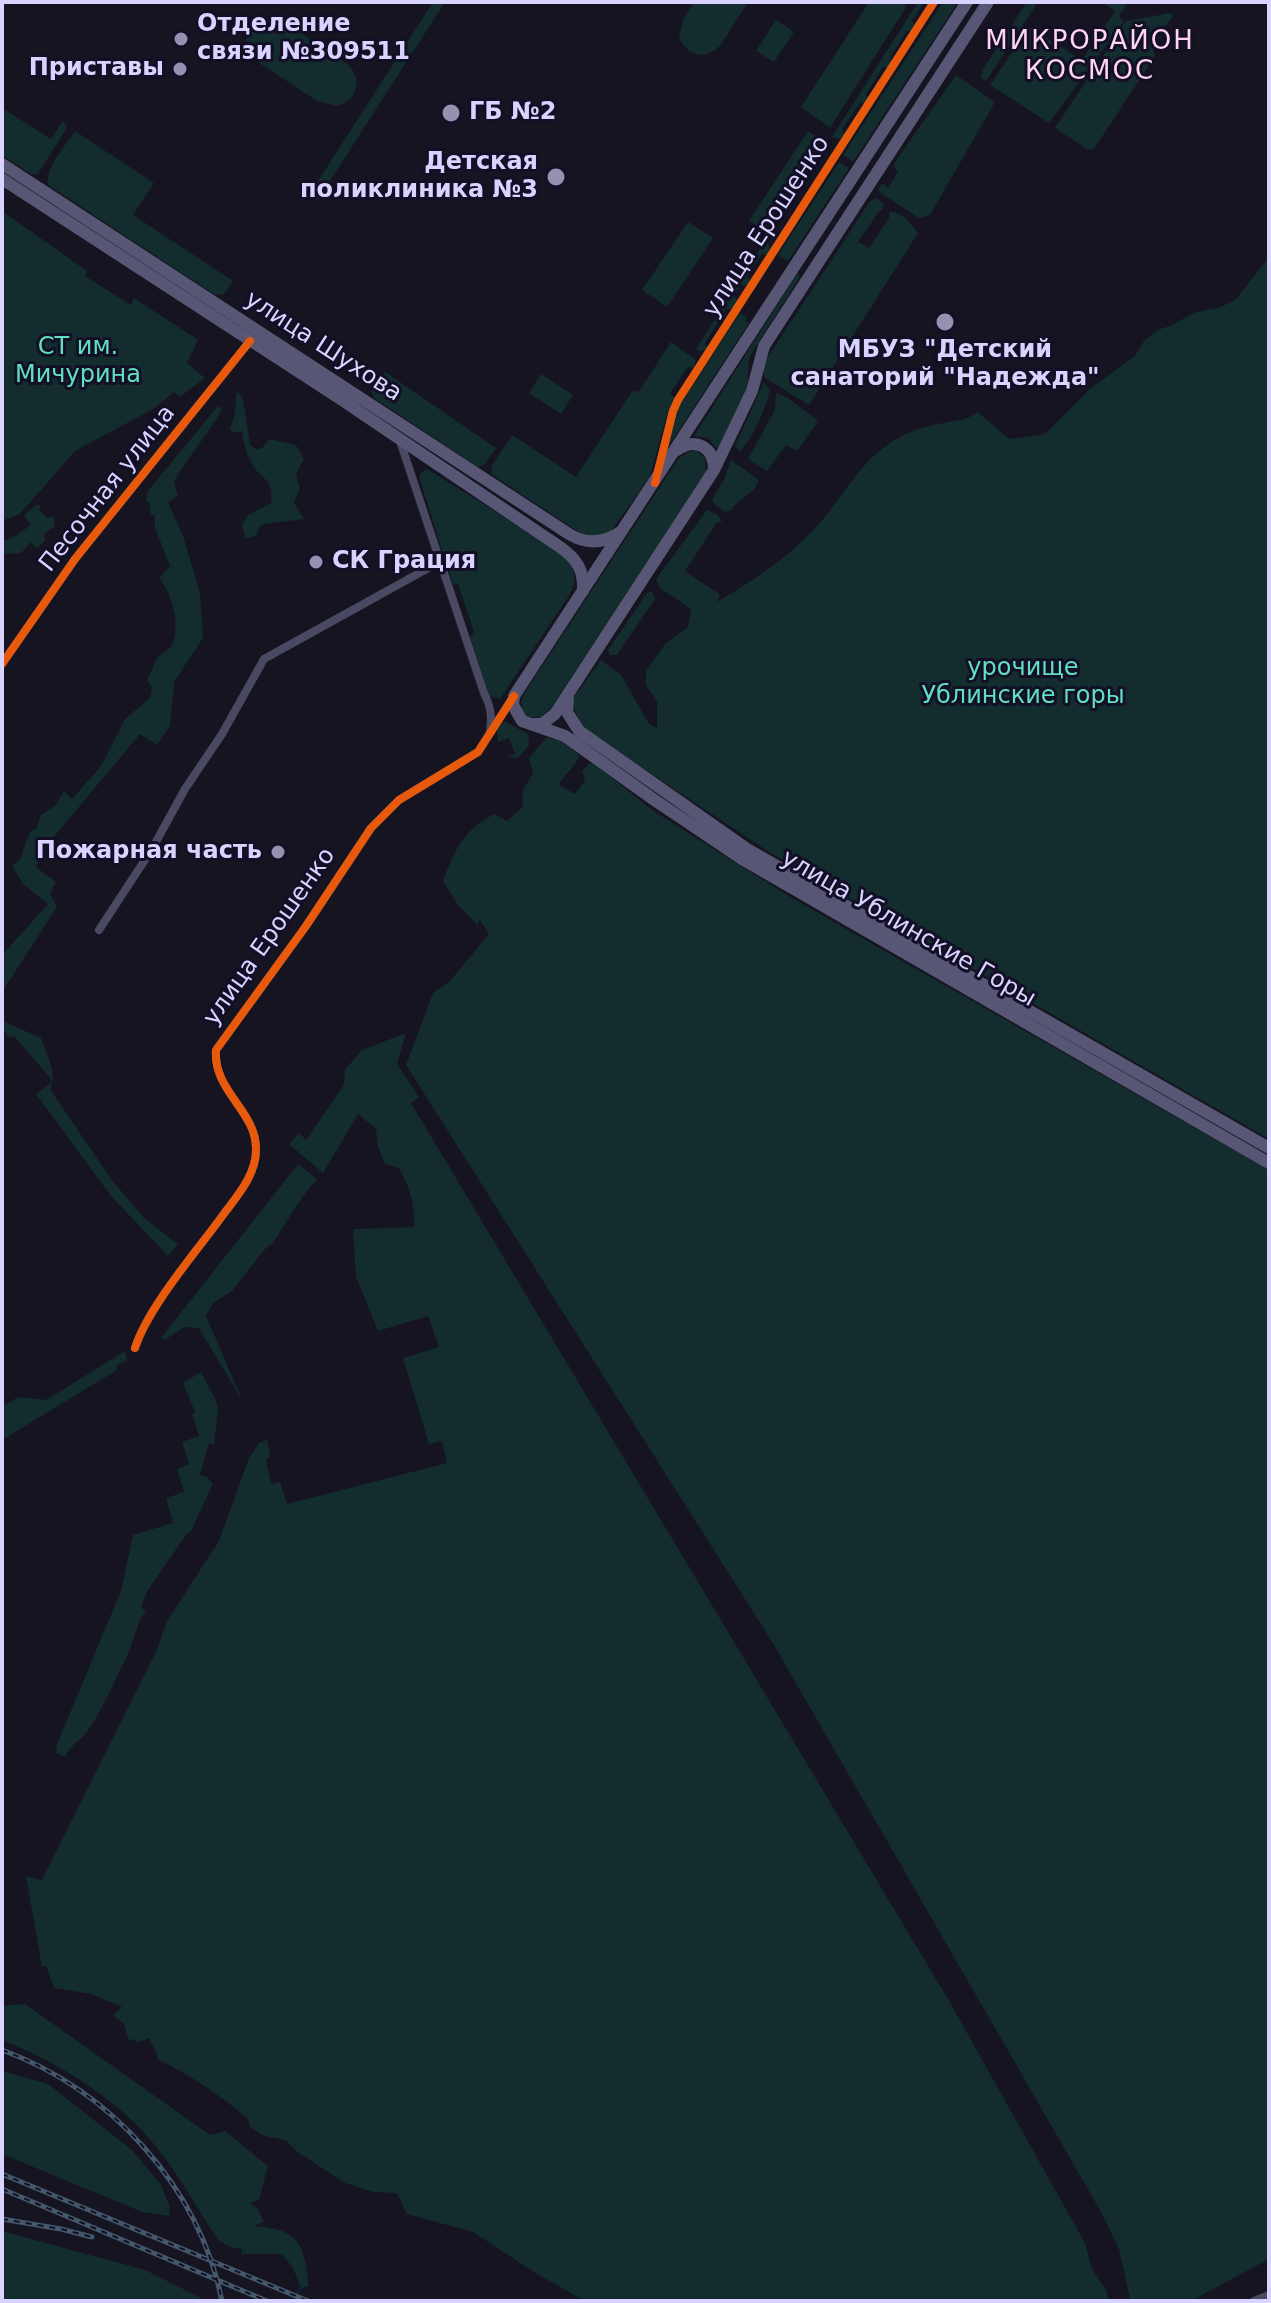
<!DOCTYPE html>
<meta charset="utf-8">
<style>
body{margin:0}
#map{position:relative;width:1271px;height:2303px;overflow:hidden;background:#161421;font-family:"DejaVu Sans",sans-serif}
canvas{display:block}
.frame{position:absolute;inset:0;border:4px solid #d9d4ff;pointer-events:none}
</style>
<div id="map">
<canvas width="1271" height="2303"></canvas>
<div class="frame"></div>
</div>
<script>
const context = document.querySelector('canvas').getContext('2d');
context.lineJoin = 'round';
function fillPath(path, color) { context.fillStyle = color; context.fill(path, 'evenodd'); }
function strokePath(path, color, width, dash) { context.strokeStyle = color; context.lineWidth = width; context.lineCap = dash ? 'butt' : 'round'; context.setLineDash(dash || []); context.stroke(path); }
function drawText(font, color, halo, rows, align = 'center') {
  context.font = font + ' "DejaVu Sans",sans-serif'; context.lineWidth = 6; context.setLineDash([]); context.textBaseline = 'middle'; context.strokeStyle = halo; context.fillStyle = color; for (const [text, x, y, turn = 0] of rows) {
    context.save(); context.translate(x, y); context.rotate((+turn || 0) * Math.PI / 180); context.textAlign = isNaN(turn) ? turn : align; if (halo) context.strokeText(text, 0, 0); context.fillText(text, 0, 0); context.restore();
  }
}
fillPath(new Path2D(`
 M 433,2 L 445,2 L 317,201 L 309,195 Z
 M 694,2 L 748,2 L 720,46 C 705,60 688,57 679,37 L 683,19 Z
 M 869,2 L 905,2 L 906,7 L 830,128 L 801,107 Z
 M 918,2 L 924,2 L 912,21 L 916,27 L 913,31 L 907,31 L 890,57 L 893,63 L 889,68 L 883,67 L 866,94 L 869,99 L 866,104 L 860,103 L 842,129 L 846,136 L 840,139 L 832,137 Z
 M 943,2 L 958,2 L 853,162 L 843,155 Z
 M 1027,2 L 1038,2 L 986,81 L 981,78 L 983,69 Z
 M 1102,2 L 1128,2 L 1119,16 L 1124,21 L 1049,123 L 990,85 L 1029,27 L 1082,60 L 1115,11 Z
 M 1171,13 L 1173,16 L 1152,44 L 1155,56 L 1094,149 L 1088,150 L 1055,128 L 1126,21 Z
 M 264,18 L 285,23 L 349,65 C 362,81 358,99 338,106 L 317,101 L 255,60 C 240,44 245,27 264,18 Z
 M 776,20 L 794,32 L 774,62 L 756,51 Z
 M 956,75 L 995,102 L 930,215 L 919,218 L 879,192 L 878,188 L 883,184 L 888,188 L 898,172 L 894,168 L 895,162 Z
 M 2,108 L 51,139 L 62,122 L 66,124 L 66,129 L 38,174 L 31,174 L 2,155 Z
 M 75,131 L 154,183 L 133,215 L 233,281 L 224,294 L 215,295 L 48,185 C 45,168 66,145 75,131 Z
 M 808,131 L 822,140 L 764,230 L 749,221 Z
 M 839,162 L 849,168 L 788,261 L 778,255 Z
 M 876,198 L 884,204 L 882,210 L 880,210 L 858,242 L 869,248 L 889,218 L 889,212 C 903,211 910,223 918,233 L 809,405 L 765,378 L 762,366 L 870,201 Z
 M 2,211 L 87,271 L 85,276 L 131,305 L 134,298 L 198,340 L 187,363 L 205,378 L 180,397 L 174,392 L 155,408 L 75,451 L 20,514 L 2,521 Z
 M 688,222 L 713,238 L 667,307 L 642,290 Z
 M 766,239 L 771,250 L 767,255 L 762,254 L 747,276 L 751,281 L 747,286 L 741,285 L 734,295 L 738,301 L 732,309 L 726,309 L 705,343 L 707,348 L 700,352 L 696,349 Z
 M 1269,257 L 1269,1139 L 769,852 L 584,729 L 572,705 L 574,697 L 601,660 L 621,675 L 649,724 L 657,728 L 657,701 L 646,685 L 646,671 L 665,644 L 688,627 L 691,609 L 660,588 L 656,579 L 707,510 L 718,515 L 722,522 L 717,522 L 685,571 L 720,595 L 717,602 C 756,579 794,554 823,519 C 844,494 860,464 887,445 C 904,433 923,426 944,423 C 958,420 965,421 978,412 L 1009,439 L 1045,434 L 1091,388 L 1135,356 L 1144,341 L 1157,330 L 1170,326 L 1196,312 L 1219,308 L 1236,299 Z
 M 797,274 L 800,277 L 753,351 L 749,359 L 747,389 L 717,449 L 708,438 L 694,436 Z
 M 740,313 L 747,317 L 745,321 L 749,323 L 666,450 L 679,407 Z
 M 671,342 L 696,360 L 694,368 L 688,367 L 670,393 L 675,398 L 666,417 L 651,473 L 637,495 L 611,531 L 597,536 L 582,534 L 491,474 L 492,465 L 512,435 L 576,477 L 633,390 L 638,393 Z
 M 385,372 L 496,448 L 485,464 L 478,467 L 374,398 L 371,391 Z
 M 541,374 L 573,395 L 561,414 L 529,393 Z
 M 764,382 L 770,391 C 764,412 754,435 740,452 L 735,446 Z
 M 237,391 L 243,399 L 250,445 L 257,450 L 263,447 L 269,439 L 296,445 L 304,459 L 296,474 L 300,489 L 294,502 L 304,519 L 264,524 L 260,526 L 256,536 L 245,538 L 242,524 L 248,515 L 271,503 C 274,478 262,481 252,464 C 246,454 244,444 242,432 L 233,432 L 230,429 L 235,413 Z
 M 776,392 L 788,398 L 818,421 L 797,451 L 786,445 L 767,471 L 748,459 L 775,410 Z
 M 218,406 L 222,409 C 208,435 188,456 174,482 L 178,496 L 168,502 L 183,536 L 200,593 L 203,638 L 174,682 L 170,726 L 157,745 L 140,734 L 42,851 L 36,867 L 56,882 L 50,893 L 57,907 L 2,992 L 2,955 L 48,904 L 23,884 L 12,865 L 19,861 L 30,832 L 36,829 L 41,815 L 55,806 L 64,791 L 72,799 L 101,766 L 125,719 L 150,698 L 152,687 L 147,679 C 152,672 152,669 155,662 C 159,652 168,653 172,645 C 181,627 172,592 159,578 L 170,566 L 155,528 L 155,515 L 151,515 L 149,501 L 146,501 L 147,492 Z
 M 696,450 L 705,458 L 706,472 L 551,708 L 541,717 L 528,717 C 518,709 521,699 527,689 L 679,458 L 688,452 Z
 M 731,460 L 759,480 C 752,497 740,496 732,510 L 725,512 L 714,504 L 712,499 L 724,480 Z
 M 427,469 L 554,548 C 573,562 581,574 569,596 L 500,699 L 489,696 L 470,637 L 474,632 L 458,584 L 453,585 L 420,480 L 420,473 Z
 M 37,504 L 41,507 L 39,510 L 47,518 L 53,516 L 55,526 L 44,534 L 45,541 L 37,548 L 31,542 L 21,553 L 2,554 L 2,541 L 12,538 L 31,525 L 24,515 Z
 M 652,591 L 655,599 L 617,655 L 610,655 L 608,650 L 647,593 Z
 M 504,721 L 528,734 L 529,745 L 518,758 L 508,757 L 515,754 L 509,738 L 498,742 L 497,730 Z
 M 546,738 C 559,737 571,746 579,756 C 575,769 564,773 559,785 L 575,794 L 585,780 L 582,772 L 588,764 L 593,763 L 655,812 L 792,898 L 1269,1170 L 1269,2259 L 1191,2301 L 1130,2299 L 1119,2249 L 1100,2210 L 771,1640 L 406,1065 L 433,993 L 450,981 L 489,934 L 479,918 L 478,925 L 457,904 L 443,881 C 455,849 464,829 495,814 L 507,821 L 522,808 L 523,790 L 533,773 L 529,758 Z
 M 2,1016 L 5,1022 L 41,1038 C 46,1053 58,1074 50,1089 L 111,1179 L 144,1218 L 178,1244 L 168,1256 L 111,1196 L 36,1094 L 53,1081 L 14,1036 L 9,1038 L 2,1029 Z
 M 406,1033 L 397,1064 L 419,1097 L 411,1103 L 948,1999 L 1085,2243 L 1092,2269 L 1107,2291 L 1108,2301 L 585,2301 L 537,2274 L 473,2232 L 407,2214 L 397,2193 L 373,2192 L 345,2183 L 299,2153 L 285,2140 L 264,2136 L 249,2126 L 249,2120 C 221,2095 189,2075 156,2058 L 158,2056 L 149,2038 L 137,2043 L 134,2039 L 129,2041 L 124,2024 L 113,2015 L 122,2007 L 91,1994 L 54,1988 L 46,1966 L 42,1967 L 26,1876 L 42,1880 L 156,1652 L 167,1621 L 219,1541 L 249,1458 L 259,1443 L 267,1439 L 270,1456 L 266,1460 L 271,1484 L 280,1482 L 287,1504 L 447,1463 L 442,1441 L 429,1444 L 403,1358 L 439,1347 L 428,1316 L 378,1331 L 356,1277 L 353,1229 L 414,1227 C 415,1203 410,1188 399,1168 L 385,1164 L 378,1147 L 376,1129 L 358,1114 L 323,1173 L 289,1144 L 299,1133 L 306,1140 L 344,1085 L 345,1070 L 362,1050 Z
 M 298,1164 L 317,1179 L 303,1196 L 272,1244 L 264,1250 L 232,1291 L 213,1303 L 206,1316 L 243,1402 L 199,1328 L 184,1327 L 165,1340 L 161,1338 Z
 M 125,1351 L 127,1360 L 116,1366 L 117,1370 L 2,1440 L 2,1407 L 18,1397 L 46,1400 Z
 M 201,1372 L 216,1400 L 218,1409 L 214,1444 L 209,1443 L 200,1475 L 207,1477 L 213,1484 L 190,1533 L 188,1532 L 148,1590 L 141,1606 L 146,1611 C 139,1617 133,1644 127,1656 C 115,1680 104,1707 89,1729 C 82,1741 74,1740 65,1757 L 56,1753 L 57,1744 L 121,1591 L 133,1535 L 173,1523 L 166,1498 L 184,1492 L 177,1469 L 189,1464 L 182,1442 L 199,1436 L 192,1414 L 195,1412 L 183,1383 Z
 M 25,2004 L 210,2135 L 225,2131 L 268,2166 L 259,2200 L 250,2203 L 258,2209 L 264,2222 L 253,2226 C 299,2229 304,2242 309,2286 L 301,2288 L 293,2268 L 282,2254 L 241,2254 L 242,2249 L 230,2247 L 218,2240 C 196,2207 176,2169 149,2138 C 111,2095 55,2061 2,2040 L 2,2006 Z
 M 2,2071 L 48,2084 L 132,2150 L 161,2185 L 170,2207 L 169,2216 L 142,2212 L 2,2154 Z
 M 2,2231 L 145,2270 L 207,2301 L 2,2301 Z`), '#132c2d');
strokePath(new Path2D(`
 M 293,2301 L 301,2288`), '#0d2144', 2);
strokePath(new Path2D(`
 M 400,441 L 484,693 C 491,707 492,716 490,731
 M 658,471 L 673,411 L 678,400 L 934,2
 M 2,664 L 75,559 L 250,341
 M 99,930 L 152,849 L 185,789 L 222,734 L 264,659 L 441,561
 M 135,1348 C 148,1307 197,1251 223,1215 C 237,1196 256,1175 256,1150 C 257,1111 213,1092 216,1050 L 306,926 L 371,828 L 399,800 L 478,752 L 513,697
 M 1254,2301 L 1269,2295`), '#4a4962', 8);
strokePath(new Path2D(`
 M 967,2 L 514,696 L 513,705 L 522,721 L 565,736 L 653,799 L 742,859 L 1269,1163
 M 2,164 L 569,534 C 587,545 605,543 622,531
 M 2,179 L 339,398 L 560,547 C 577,559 584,570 583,591
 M 677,450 C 696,437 714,447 714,470
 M 568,696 L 567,712 L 579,731 L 747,849 L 1269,1148
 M 534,724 L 542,724 L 555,714 L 714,470 L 752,391 L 764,346 L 988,2`), '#575674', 12);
const rail = new Path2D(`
 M 2,2050 C 111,2090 199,2187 222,2301
 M 2,2174 L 308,2301
 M 2,2189 L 267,2301
 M 2,2219 L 61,2229 L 92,2237`);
strokePath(rail, '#43596b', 5);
strokePath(rail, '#130f26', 2, [6]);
strokePath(new Path2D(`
 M 655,483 L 673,411 L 678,400 L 934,2
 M 2,664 L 75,559 L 250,341
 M 135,1348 C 148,1307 197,1251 223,1215 C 237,1196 256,1175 256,1150 C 257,1111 213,1092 216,1050 L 306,926 L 371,828 L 399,800 L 478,752 L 514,696`), '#e8590c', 8);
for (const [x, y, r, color] of [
 [181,39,8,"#9591b1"],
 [180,69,8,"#9591b1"],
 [451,113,10,"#9591b1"],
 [556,177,10,"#9591b1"],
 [945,322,10,"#9591b1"],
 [316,562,8,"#9591b1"],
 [278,852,8,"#9591b1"]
]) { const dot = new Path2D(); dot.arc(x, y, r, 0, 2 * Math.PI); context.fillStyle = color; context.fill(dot); strokePath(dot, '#130f26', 3); }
drawText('bold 24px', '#d9d4ff', '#130f26', [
 ["Отделение",197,25],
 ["связи №309511",197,53],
 ["Приставы",164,69,"right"],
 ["ГБ №2",469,113],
 ["Детская",538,163,"right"],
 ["поликлиника №3",538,191,"right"],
 ["МБУЗ \"Детский",945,351,"center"],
 ["санаторий \"Надежда\"",945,379,"center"],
 ["СК Грация",332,562],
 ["Пожарная часть",262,852,"right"]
], 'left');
drawText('24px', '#d9d4ff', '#130f26', [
 ["улица Ерошенко",767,227,-57],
 ["улица Шухова",323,347,33],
 ["Песочная улица",108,489,-52],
 ["улица Ублинские Горы",908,929,30],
 ["улица Ерошенко",270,937,-55]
]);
drawText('24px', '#5fe0c0', '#130f26', [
 ["СТ им.",78,348],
 ["Мичурина",78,376],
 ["урочище",1023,669],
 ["Ублинские горы",1023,697]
]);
context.letterSpacing = '2px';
drawText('26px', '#ffd6f0', '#130f26', [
 ["МИКРОРАЙОН",1090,42],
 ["КОСМОС",1090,72]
]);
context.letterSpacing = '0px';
</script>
